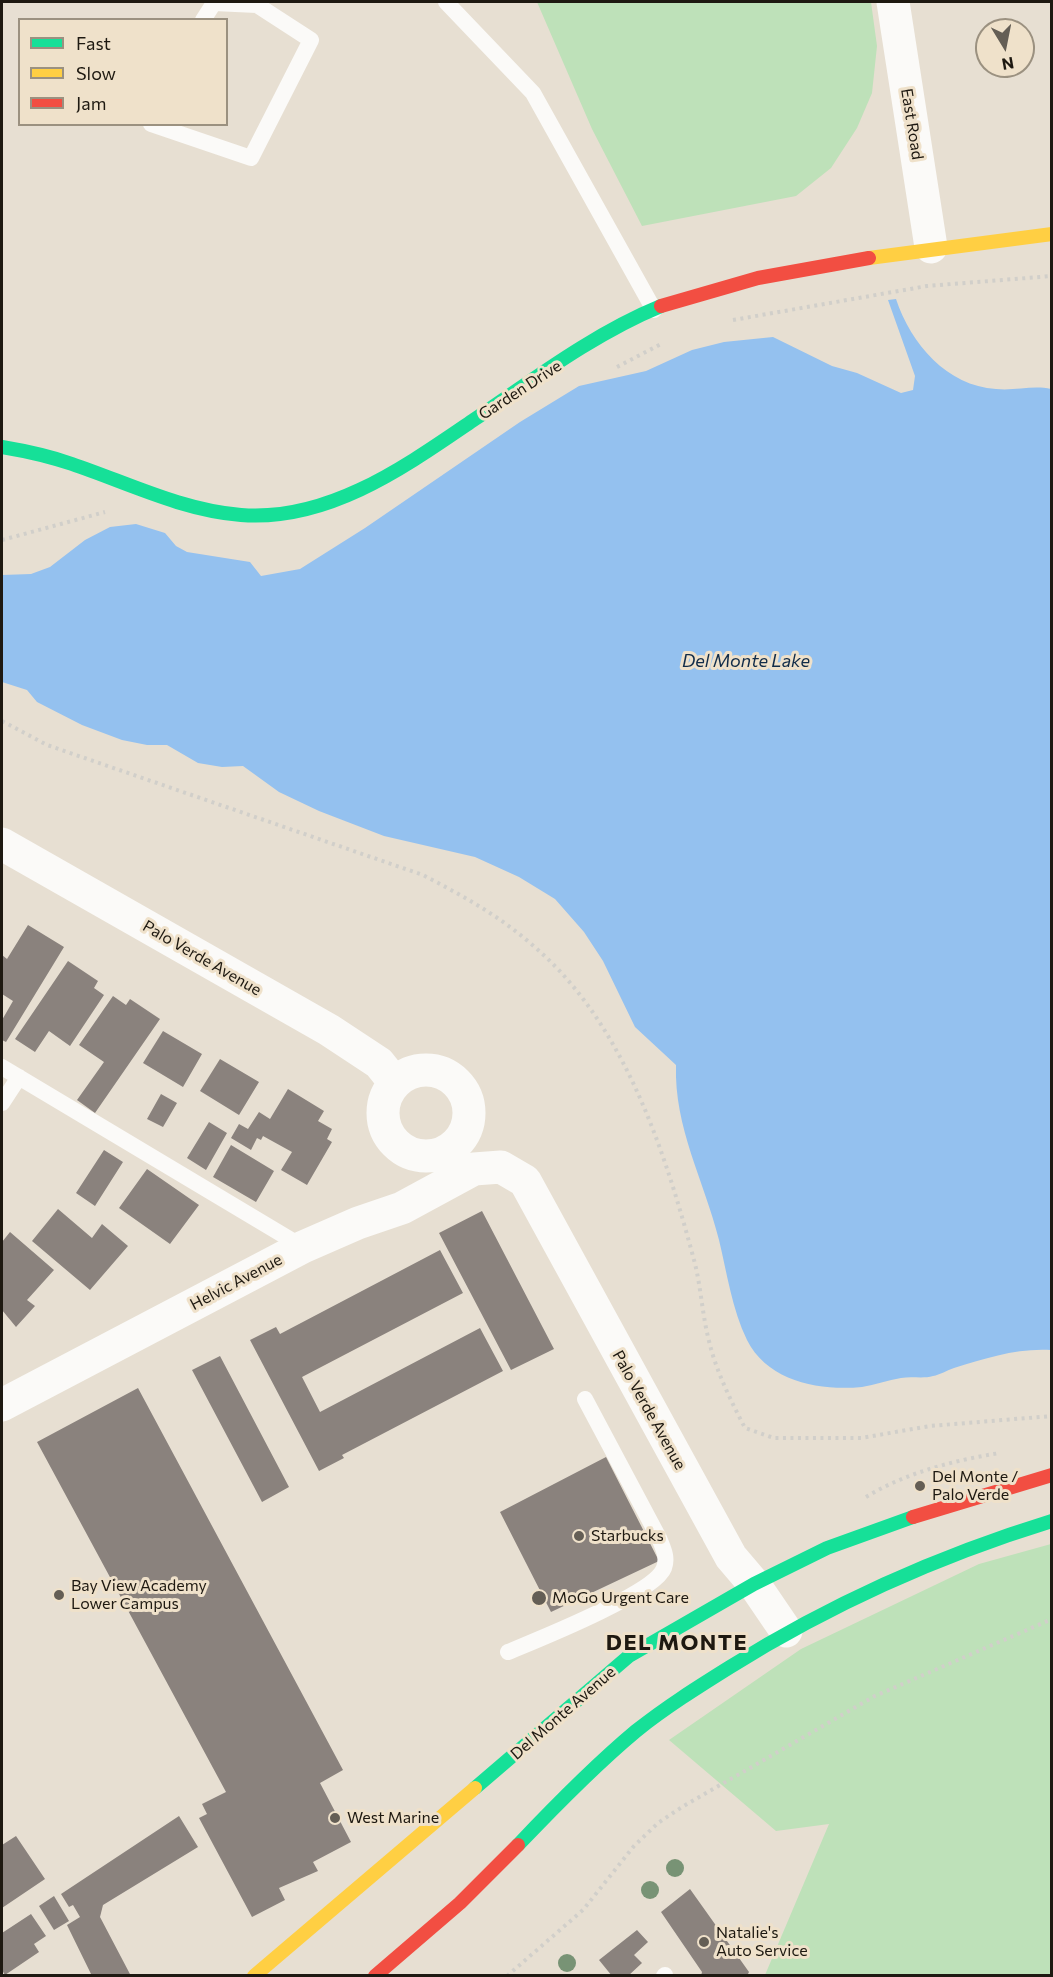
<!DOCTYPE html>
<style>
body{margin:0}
#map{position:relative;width:1053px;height:1977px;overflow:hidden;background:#e7dfd2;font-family:Commissioner,sans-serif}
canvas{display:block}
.frame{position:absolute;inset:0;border:3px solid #1e1911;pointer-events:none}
.legend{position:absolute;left:18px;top:18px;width:210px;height:108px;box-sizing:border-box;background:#efe1ca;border:2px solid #9b9180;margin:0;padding:8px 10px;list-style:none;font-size:18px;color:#1e1911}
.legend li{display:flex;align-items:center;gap:12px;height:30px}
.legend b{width:30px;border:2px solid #9b9180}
.north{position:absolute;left:975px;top:18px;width:60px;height:60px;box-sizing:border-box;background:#efe1ca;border:2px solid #9b9180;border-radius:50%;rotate:170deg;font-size:16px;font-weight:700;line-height:24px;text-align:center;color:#1e1911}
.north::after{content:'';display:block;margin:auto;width:21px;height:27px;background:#645e55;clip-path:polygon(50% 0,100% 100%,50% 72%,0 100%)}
</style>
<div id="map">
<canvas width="1053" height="1977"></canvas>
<div class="frame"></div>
<ul class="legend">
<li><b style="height:8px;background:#16e098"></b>Fast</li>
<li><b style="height:8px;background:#ffcf43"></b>Slow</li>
<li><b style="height:8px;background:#f24e42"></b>Jam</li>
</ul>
<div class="north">N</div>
</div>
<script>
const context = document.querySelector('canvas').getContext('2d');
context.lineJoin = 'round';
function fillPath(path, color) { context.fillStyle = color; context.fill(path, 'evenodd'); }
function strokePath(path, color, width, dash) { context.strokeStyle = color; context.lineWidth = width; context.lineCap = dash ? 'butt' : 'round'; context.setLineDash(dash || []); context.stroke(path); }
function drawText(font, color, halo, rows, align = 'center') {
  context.font = font + ' Commissioner,sans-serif'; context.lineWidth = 6; context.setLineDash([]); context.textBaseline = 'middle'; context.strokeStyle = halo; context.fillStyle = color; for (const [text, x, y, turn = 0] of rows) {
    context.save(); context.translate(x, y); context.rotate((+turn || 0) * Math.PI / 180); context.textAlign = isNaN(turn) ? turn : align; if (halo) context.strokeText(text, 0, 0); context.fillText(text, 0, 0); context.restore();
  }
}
fillPath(new Path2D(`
 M 537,2 L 871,2 L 877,46 L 872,93 L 857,128 L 831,168 L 796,196 L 642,226 L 592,129 Z
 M 1051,1544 L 1051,1975 L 765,1975 L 829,1824 L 776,1831 L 669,1740 L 801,1649 L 979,1564 Z`), '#bee1b9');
fillPath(new Path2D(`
 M 896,299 C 911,344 947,386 996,389 C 1015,391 1033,385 1051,389 L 1051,1350 C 1017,1348 987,1358 954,1368 C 947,1370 940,1375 933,1376 C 923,1379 912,1376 901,1378 C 888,1380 875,1385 862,1387 C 820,1391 768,1382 747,1340 C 732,1309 727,1273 719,1240 C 704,1180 674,1128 676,1065 L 635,1027 L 603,961 L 584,932 L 555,899 L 519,877 L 475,857 L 384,836 L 319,811 L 279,792 L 243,766 L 222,767 L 198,763 L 167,745 L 147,745 L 122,740 L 82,725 L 37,702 L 27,690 L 2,682 L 2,575 L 31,574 L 50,567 L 85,540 L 110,527 L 136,524 L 165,533 L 176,546 L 187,552 L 250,562 L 261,576 L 300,569 L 365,528 L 520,422 L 579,386 L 646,371 L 692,350 L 724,342 L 773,337 L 832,366 L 857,373 L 901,393 L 913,390 L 915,376 L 888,300 Z`), '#94c1ef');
fillPath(new Path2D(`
 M 28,925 L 64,947 L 6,1042 L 2,1040 L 2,1020 L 13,1001 L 2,994 L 2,955 L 7,959 Z
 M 68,961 L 98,981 L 94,988 L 104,995 L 70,1046 L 49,1031 L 35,1052 L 15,1039 Z
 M 113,996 L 126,1005 L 130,999 L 160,1019 L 95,1113 L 77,1100 L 104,1062 L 79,1045 Z
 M 163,1031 L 202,1054 L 183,1087 L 143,1063 Z
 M 220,1059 L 259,1082 L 239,1115 L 200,1091 Z
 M 288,1089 L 324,1111 L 318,1121 L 332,1129 L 327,1139 L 332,1142 L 307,1185 L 281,1170 L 292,1152 L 263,1136 L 261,1140 L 257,1138 L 251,1150 L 231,1138 L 239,1124 L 248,1129 L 259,1112 L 270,1119 Z
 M 161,1094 L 177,1103 L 163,1127 L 147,1119 Z
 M 209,1122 L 227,1133 L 206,1170 L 187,1158 Z
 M 231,1145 L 274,1171 L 256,1202 L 213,1177 Z
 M 104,1150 L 123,1162 L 95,1206 L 76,1193 Z
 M 147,1169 L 199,1205 L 170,1244 L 119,1208 Z
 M 58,1209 L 92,1238 L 102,1224 L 128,1246 L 90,1290 L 32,1241 Z
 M 482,1211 L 554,1349 L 511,1370 L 439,1233 Z
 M 10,1232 L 54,1270 L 27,1300 L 35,1306 L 16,1327 L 2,1310 L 2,1242 Z
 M 440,1250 L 463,1293 L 302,1377 L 320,1412 L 480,1328 L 503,1371 L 342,1455 L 344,1458 L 319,1471 L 250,1340 L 276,1327 L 280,1334 Z
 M 220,1356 L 289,1487 L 262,1502 L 192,1370 Z
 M 138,1388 L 343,1770 L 320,1783 L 351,1842 L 313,1862 L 318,1871 L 279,1888 L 285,1900 L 252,1917 L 199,1818 L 207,1814 L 202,1804 L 226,1792 L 37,1442 Z
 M 606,1457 L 659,1561 L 551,1612 L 500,1512 Z
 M 179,1816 L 198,1847 L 103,1905 L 100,1917 L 131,1976 L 92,1976 L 67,1925 L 80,1917 L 73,1905 L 69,1907 L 61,1894 Z
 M 16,1836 L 45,1879 L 2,1908 L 2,1845 Z
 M 690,1889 L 749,1972 L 747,1976 L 701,1976 L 702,1972 L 661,1912 Z
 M 54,1896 L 69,1921 L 54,1930 L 39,1906 Z
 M 31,1914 L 46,1936 L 34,1944 L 39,1952 L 5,1975 L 2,1970 L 2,1933 Z
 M 637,1930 L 648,1942 L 634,1955 L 642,1963 L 628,1976 L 612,1976 L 599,1960 Z`), '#8a827d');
strokePath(new Path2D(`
 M 733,320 L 927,286 L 1052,276
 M 617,367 L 661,344
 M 2,540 L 105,512
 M 2,721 L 47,745 L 423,875 C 461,895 498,915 530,943 C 623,1020 664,1148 694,1260 C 701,1286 702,1314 709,1341 C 716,1371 731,1401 745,1428 L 774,1438 L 861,1438 L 930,1426 L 1052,1416
 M 866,1497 C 905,1473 955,1460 1000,1453
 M 507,1976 L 583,1910 L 634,1846 L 658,1823 L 682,1807 L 875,1696 L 1052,1619`), '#d1cfca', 4, [3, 4.5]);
strokePath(new Path2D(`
 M 446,2 L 533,93 L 654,310
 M 151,124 L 251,158 L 311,40 L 257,5 L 214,3 L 203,20
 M 2,1067 L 303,1247
 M 2,1103 L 19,1077
 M 508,1652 C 537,1640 655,1593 664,1568 C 668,1557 663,1548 659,1538 L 585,1399
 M 664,1976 L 665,1975`), '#fbfaf8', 16);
strokePath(new Path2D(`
 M 893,2 L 931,247
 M 2,844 L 329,1030 L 379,1063 L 395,1083
 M383 1113a43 43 0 1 1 86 0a43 43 0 1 1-86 0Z
 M 2,1405 L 303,1247 L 358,1223 L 402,1208 L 474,1169 L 501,1167 L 525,1181 L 731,1557 L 754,1584 L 786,1631`), '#fbfaf8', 33);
strokePath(new Path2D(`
 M 2,447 C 26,451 49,456 72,464 C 128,483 181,510 241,515 C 329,522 406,466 475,419 C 534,379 595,333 661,306
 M 475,1788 L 629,1656 L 754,1584 L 827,1548 L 913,1517
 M 518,1845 C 556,1805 594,1766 636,1731 C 666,1707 698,1687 730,1667 C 831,1604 938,1556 1052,1521`), '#16e098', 14);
strokePath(new Path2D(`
 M 869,258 L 1052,234
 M 254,1976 L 475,1788`), '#ffcf43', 14);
strokePath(new Path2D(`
 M 661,306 L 758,278 L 869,258
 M 913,1517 L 1052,1475
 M 375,1976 L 460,1903 L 518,1845`), '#f24e42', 14);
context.fillStyle = '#789375';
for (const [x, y] of [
 [675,1868],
 [650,1890],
 [567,1963]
]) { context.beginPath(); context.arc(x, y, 9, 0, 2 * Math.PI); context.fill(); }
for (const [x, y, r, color] of [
 [920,1486,6,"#645e55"],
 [579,1536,6,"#645e55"],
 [59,1595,6,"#645e55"],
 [539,1598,8,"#645e55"],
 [335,1818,6,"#645e55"],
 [704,1942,6,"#645e55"]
]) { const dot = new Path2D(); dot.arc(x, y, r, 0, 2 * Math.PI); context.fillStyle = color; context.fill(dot); strokePath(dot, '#efe1ca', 2); }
drawText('16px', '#1e1911', '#efe1ca', [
 ["East Road",912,124,81],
 ["Garden Drive",520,390,-33],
 ["Palo Verde Avenue",202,958,30],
 ["Helvic Avenue",236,1282,-28],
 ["Palo Verde Avenue",649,1410,61],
 ["Del Monte Avenue",563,1713,-41]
]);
drawText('16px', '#1e1911', '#efe1ca', [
 ["Del Monte /",932,1477],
 ["Palo Verde",932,1495],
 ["Starbucks",591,1536],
 ["Bay View Academy",71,1586],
 ["Lower Campus",71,1604],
 ["MoGo Urgent Care",552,1598],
 ["West Marine",347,1818],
 ["Natalie's",716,1933],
 ["Auto Service",716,1951]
], 'left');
drawText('italic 18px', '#112c49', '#efe1ca', [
 ["Del Monte Lake",746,661]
]);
context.letterSpacing = '1.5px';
drawText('bold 22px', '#1e1911', '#efe1ca', [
 ["DEL MONTE",677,1643]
]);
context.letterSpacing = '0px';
</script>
